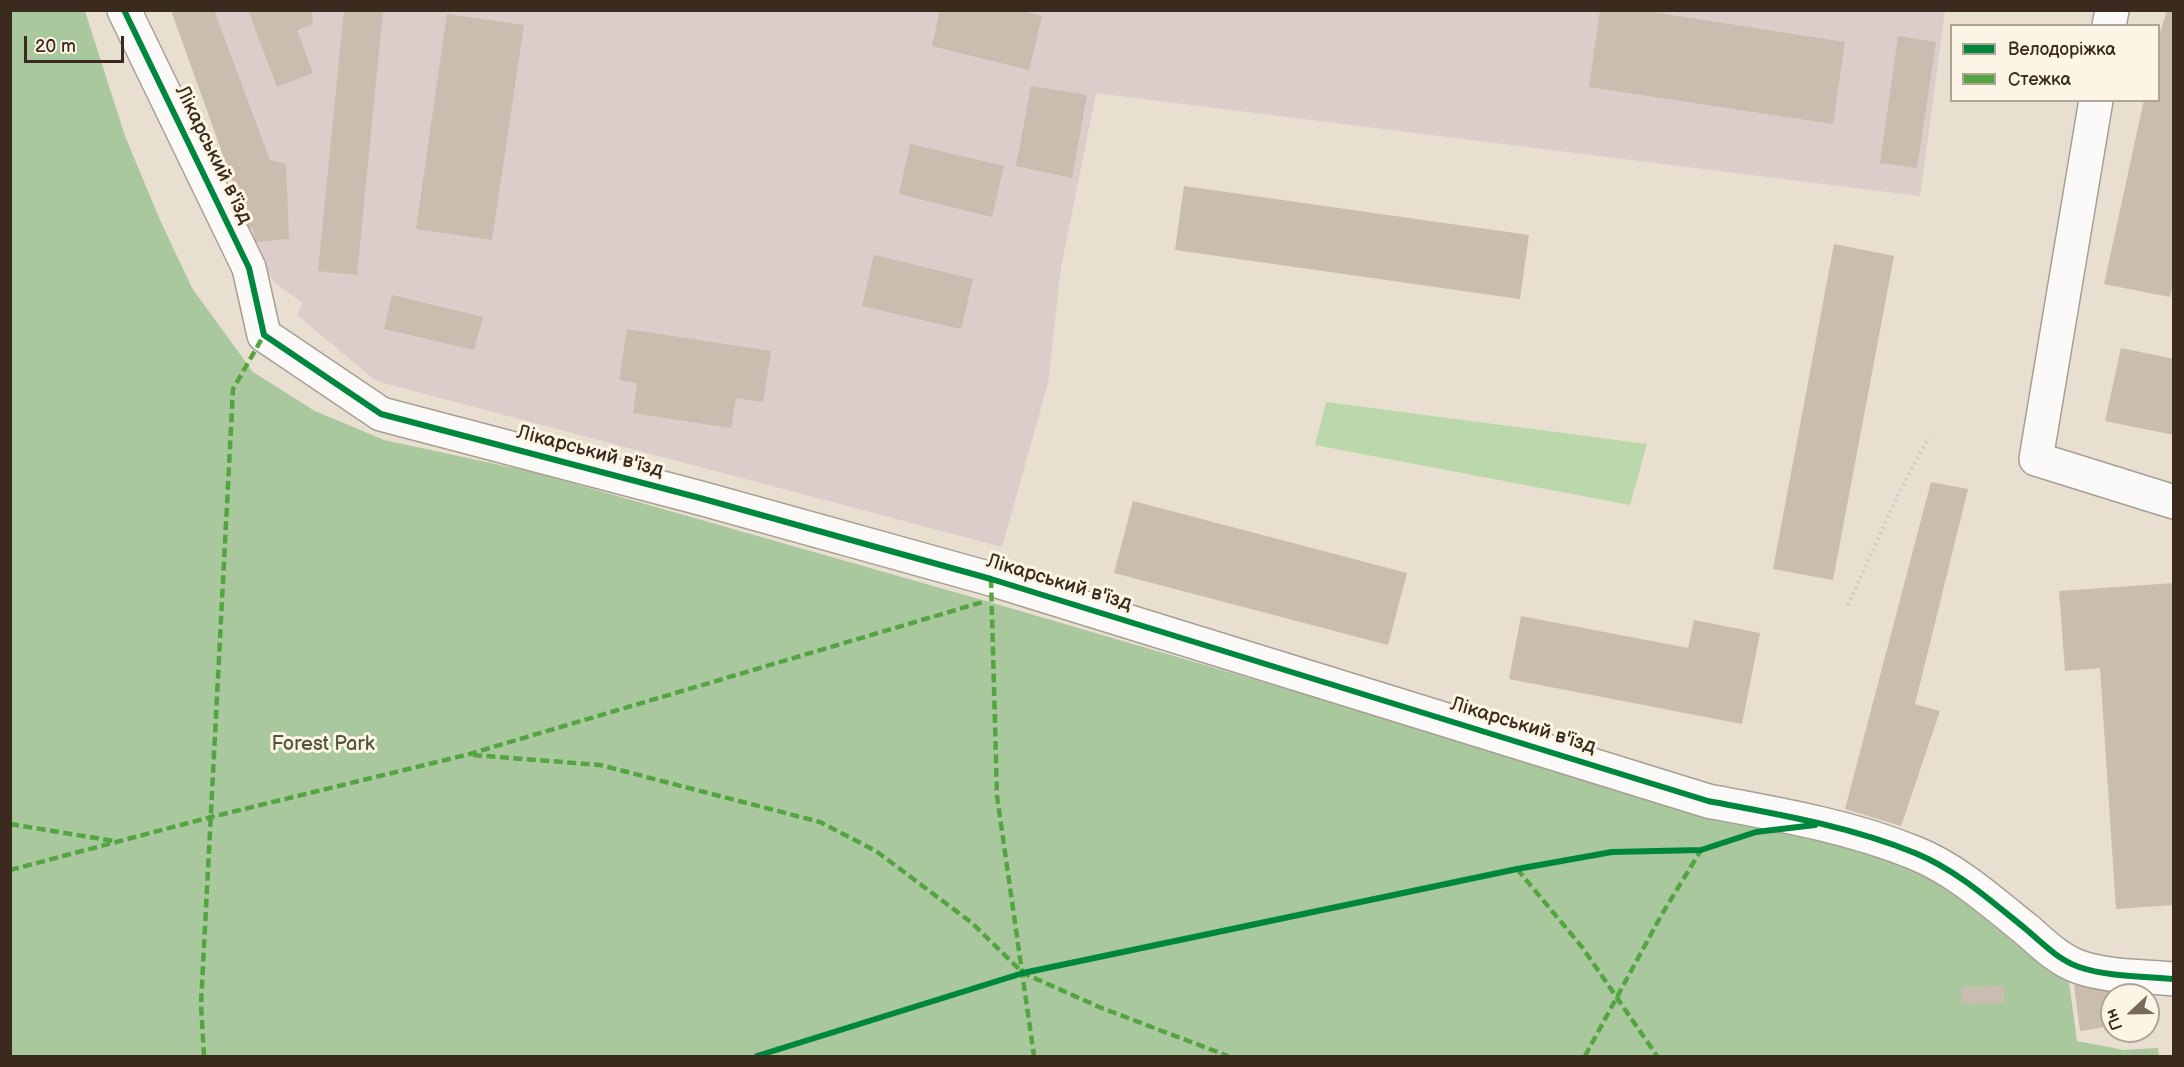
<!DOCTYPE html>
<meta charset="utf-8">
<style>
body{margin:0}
#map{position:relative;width:2184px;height:1067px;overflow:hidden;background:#e8dfd0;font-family:"Balsamiq Sans",sans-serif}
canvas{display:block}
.frame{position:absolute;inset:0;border:12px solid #3b2a1e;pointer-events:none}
.legend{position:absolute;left:1950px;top:24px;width:210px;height:78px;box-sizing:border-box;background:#fcf5e5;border:2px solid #afa495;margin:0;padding:8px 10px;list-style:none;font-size:18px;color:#3b2a1e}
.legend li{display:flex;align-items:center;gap:12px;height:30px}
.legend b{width:30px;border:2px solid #afa495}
.north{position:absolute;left:2100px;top:983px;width:60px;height:60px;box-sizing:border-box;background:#fcf5e5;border:2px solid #afa495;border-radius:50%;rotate:248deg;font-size:16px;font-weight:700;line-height:24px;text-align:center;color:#3b2a1e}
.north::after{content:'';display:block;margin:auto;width:21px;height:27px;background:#78695c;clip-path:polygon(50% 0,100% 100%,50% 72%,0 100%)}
.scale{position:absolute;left:24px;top:36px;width:100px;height:27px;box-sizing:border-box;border:3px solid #3b2a1e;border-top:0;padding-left:8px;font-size:18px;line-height:21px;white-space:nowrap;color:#3b2a1e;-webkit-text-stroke:4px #fcf5e5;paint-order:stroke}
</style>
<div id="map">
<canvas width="2184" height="1067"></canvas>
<div class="frame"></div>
<ul class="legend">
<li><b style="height:8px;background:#00873e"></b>Велодоріжка</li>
<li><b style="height:8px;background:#54a441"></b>Стежка</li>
</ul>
<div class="north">Пн</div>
<div class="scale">20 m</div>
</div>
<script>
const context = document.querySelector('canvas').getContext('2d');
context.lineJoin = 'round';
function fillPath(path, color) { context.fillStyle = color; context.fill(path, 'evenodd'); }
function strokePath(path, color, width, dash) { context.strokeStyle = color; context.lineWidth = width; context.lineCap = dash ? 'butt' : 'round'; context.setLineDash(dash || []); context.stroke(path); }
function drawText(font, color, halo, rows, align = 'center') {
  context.font = font + ' "Balsamiq Sans",sans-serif'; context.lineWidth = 6; context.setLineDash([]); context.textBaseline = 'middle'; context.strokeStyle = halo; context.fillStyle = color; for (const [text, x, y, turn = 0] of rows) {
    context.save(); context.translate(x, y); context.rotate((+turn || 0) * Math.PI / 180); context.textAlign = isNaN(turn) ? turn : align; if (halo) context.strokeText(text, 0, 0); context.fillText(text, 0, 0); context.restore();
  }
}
fillPath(new Path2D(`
 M 171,11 L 1945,11 L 1920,196 L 1096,93 L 1061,267 L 1048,383 L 1002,547 L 376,381 L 297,315 L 303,303 L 274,282 L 240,230 L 231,177 Z`), '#dcccca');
fillPath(new Path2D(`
 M 1326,402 L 1647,444 L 1630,505 L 1315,445 Z`), '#bad8a9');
fillPath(new Path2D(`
 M 10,11 L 85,11 L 125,136 L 160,220 L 192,288 L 253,372 L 315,411 L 384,440 L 533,472 L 986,601 L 1632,790 L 1848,847 L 1912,867 L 1967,896 L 2069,982 L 2077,1041 L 2124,1050 L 2158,1048 L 2159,1056 L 11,1056 Z`), '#aac89e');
fillPath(new Path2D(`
 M 171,10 L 214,10 L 270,160 L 286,164 L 289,239 L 255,242 L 253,228 L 240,230 L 231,177 Z
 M 248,10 L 312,10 L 313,24 L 297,30 L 313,73 L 277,87 Z
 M 344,10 L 383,10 L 357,275 L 318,271 Z
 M 940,10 L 1018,10 L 1042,16 L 1029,70 L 932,46 Z
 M 1600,10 L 1639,10 L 1845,42 L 1833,124 L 1589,87 Z
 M 2167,10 L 2174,10 L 2174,280 L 2170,297 L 2104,284 L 2144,100 L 2158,100 L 2158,39 Z
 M 447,14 L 524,25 L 492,240 L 416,229 Z
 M 1898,36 L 1936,42 L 1917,168 L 1880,163 Z
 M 1031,86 L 1087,95 L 1072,178 L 1016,166 Z
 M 910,144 L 1004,166 L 992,217 L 899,194 Z
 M 1184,186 L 1529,235 L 1520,299 L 1175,250 Z
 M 1834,244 L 1894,256 L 1833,580 L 1773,569 Z
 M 874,255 L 973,279 L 961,329 L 862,306 Z
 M 392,295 L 483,317 L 474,350 L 384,329 Z
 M 627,329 L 771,351 L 763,402 L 736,398 L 731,428 L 633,413 L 637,383 L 619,380 Z
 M 2121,348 L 2174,359 L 2174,435 L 2105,421 Z
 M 1931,482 L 1968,489 L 1915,704 L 1940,711 L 1901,826 L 1845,809 Z
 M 1133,501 L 1407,573 L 1388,645 L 1114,573 Z
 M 2174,583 L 2174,905 L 2116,909 L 2100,668 L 2065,671 L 2059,591 Z
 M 1521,616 L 1688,648 L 1694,620 L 1760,633 L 1742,724 L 1509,679 Z
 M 2111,981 L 2112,1026 L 2080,1031 L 2074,985 Z
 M 2004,986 L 2004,1003 L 1962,1004 L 1962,987 Z`), '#cabcae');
const minor = new Path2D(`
 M 124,10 L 249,268 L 264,335 L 381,414 L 700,498 L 991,579 L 1708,801 C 1777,814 1849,826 1915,853 C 1957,870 1992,902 2027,930 C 2043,944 2059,960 2079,967 C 2108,977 2143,976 2174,979
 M 2109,26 L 2112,10
 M 2096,100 L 2036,459 L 2174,502`);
strokePath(minor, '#a69f94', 36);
strokePath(new Path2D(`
 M 1848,605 L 1899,492 L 1929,437`), '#cac7c3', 4, [1.5, 4.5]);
strokePath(minor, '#fcfaf8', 33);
strokePath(new Path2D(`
 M 991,579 L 997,796 L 1034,1056
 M 473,755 L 600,765 L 820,822 L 876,851 L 972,923 L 1023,973 L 1099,1007 L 1228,1056
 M 10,824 L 114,841
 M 1517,869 L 1582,947 L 1657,1056
 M 10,870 L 211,817 L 466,755 L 986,601
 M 204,1056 L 201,1004 L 233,389 L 264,335
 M 1585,1056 L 1662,914 L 1701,850`), '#54a441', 4.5, [9, 4.5]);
strokePath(new Path2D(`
 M 124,10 L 249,268 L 264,335 L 381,414 L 700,498 L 991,579 L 1708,801 C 1777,814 1849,826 1915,853 C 1957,870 1992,902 2027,930 C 2043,944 2059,960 2079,967 C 2108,977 2143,976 2174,979
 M 757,1056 L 1023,973 L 1517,869 L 1612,852 L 1701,850 L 1756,832 L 1815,825`), '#00873e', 6);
drawText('20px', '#3b2a1e', '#fcf5e5', [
 ["Лікарський в'їзд",213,155,64],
 ["Лікарський в'їзд",590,452,15],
 ["Лікарський в'їзд",1059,583,17],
 ["Лікарський в'їзд",1523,726,17]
]);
drawText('20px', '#515439', '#fcf5e5', [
 ["Forest Park",323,745]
]);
</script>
